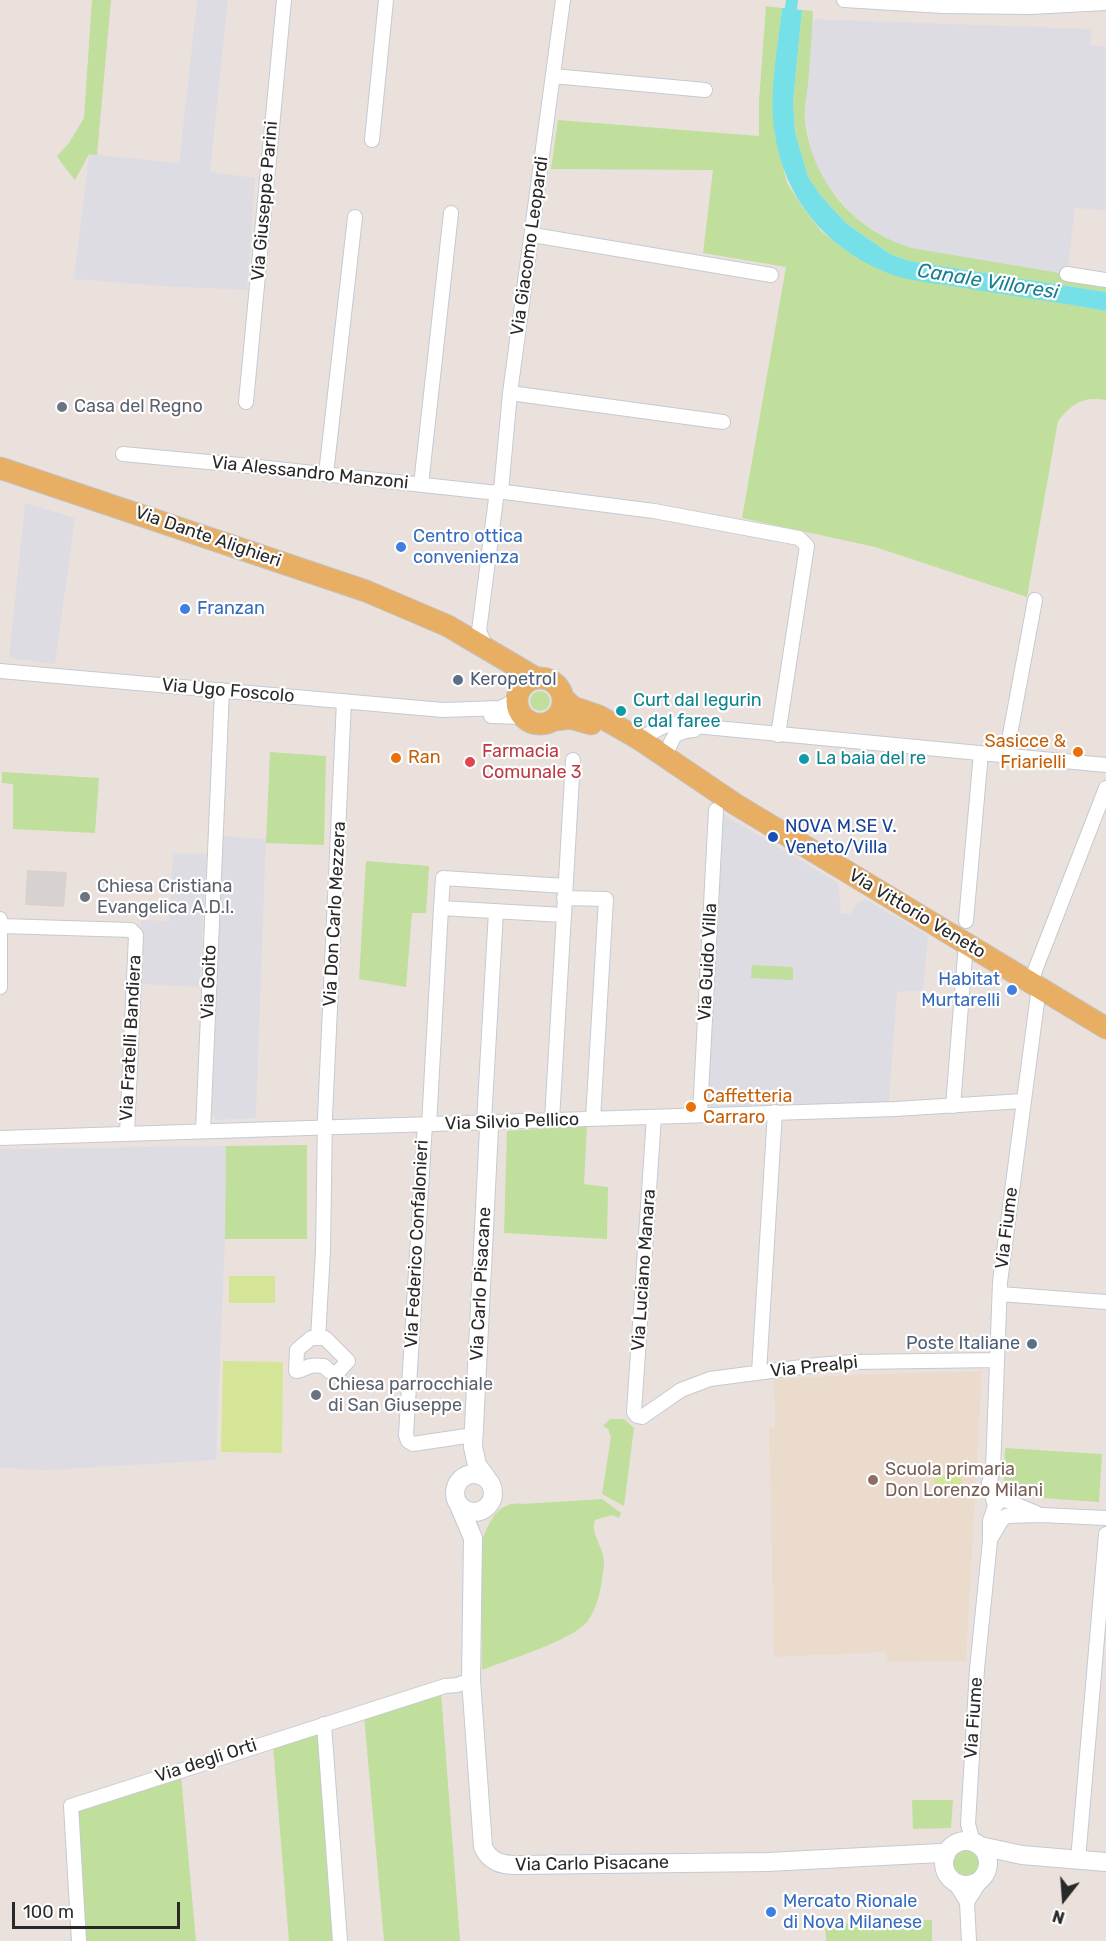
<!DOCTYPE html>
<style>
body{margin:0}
#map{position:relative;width:1106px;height:1941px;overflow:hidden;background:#ebe1dc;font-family:Rubik,sans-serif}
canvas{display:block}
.north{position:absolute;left:1034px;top:1869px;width:60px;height:60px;-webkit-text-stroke:4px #fff;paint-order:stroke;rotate:197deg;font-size:16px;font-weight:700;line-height:24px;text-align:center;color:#292929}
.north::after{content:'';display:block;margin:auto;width:21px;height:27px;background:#292929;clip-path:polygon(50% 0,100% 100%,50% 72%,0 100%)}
.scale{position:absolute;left:12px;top:1902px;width:168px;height:27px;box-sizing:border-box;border:3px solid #292929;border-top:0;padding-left:8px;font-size:18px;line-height:21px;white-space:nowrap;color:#292929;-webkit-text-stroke:4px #fff;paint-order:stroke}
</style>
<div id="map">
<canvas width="1106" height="1941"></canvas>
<div class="north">N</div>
<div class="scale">100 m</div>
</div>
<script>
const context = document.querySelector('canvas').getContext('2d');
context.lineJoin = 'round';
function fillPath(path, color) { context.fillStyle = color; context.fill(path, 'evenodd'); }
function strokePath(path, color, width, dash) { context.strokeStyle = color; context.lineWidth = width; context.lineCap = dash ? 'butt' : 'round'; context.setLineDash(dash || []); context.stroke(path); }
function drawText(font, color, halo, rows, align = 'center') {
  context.font = font + ' Rubik,sans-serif'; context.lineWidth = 4.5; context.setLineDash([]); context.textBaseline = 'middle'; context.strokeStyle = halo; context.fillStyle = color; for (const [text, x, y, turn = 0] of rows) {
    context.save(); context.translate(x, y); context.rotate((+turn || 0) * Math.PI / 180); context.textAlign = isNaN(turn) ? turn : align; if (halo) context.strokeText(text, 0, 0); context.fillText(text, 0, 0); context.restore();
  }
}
fillPath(new Path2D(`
 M 197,0 L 228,0 L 210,172 L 255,178 L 247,290 L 161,286 L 74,279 L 89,154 L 179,163 Z
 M 813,19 L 1092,29 L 1090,45 L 1106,47 L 1106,210 L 1075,208 L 1067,275 L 912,248 L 894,243 L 876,232 L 854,216 L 824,182 L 813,157 L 805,120 Z
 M 25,503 L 75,518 L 55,664 L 9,658 Z
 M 721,813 L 838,883 L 841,914 L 852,913 L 857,902 L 865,899 L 928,936 L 923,990 L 897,992 L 889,1102 L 706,1109 L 720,889 L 716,888 Z
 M 222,836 L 266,839 L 256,1118 L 217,1120 L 212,1114 Z
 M 173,853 L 207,854 L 199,987 L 139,984 L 141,920 L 169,921 Z
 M 226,1146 L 225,1239 L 216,1460 L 47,1470 L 0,1468 L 0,1149 Z`), '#dddce3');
fillPath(new Path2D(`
 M 982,1371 L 966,1661 L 887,1662 L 886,1652 L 774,1657 L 769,1428 L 775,1427 L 774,1379 L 876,1374 Z`), '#ebdbcc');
fillPath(new Path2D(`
 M 92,0 L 111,0 L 97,155 L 89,154 L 75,180 L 63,165 L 57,156 L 69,143 L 84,118 Z
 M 766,6 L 782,8 L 773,103 L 775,135 L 787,183 L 803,208 L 821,231 L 844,249 L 883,271 L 1106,311 L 1106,400 C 1083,396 1072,403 1058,421 L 1027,597 L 875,547 L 742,518 L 786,267 L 703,253 L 713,170 L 551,169 L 558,120 L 759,136 L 759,101 Z
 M 802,10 L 813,11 C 812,35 810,60 808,84 C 807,96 804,110 805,121 C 812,181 854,231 912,248 L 1106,281 L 1106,292 L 909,261 L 890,254 L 847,224 L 821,196 L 808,177 L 795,132 L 793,101 Z
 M530 701a10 10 0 1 1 20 0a10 10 0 1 1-20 0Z
 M 270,752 L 326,756 L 324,845 L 266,843 Z
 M 2,772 L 99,778 L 95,833 L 13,829 L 13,784 L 2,783 Z
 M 366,861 L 429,866 L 426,913 L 412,913 L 406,987 L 359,979 Z
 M 752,965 L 793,967 L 793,980 L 751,978 Z
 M 587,1126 L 584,1184 L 608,1187 L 607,1239 L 504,1233 L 507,1131 Z
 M 307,1145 L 307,1239 L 225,1239 L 226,1146 Z
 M 610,1419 L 624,1419 L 634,1428 L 624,1506 L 602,1494 L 611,1437 L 608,1429 L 603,1426 Z
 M 1005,1448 L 1102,1454 L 1099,1502 L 1014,1496 L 1004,1484 Z
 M 602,1499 L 621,1513 L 619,1518 L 612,1515 L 595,1520 C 590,1535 605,1548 604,1564 C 602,1583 599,1606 587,1622 C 571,1641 507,1660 482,1670 L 482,1541 C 489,1521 499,1500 523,1504 Z
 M 441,1692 L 460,1941 L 384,1941 L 364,1715 Z
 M 319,1732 L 336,1941 L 289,1941 L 273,1745 Z
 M 181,1776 L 196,1941 L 85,1941 L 76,1809 Z
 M 912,1800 L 953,1800 L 951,1828 L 913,1829 Z
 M952 1863a15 15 0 1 1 30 0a15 15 0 1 1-30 0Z
 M 932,1920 L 932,1941 L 826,1941 L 825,1924 Z`), '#c0de9c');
fillPath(new Path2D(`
 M 229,1276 L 275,1276 L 275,1303 L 229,1303 Z
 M 223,1361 L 283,1362 L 282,1453 L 221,1452 Z
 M 934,1475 L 962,1475 L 962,1491 L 934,1492 Z`), '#d4e598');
fillPath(new Path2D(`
 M 27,870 L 67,872 L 64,907 L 25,905 Z`), '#d7d2cf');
fillPath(new Path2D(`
 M 782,8 L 802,10 L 793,101 L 795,132 L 808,177 L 821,196 L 847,224 L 890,254 L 909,261 L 1106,292 L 1106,311 C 1057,302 1007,295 958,287 C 933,283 906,281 883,271 C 824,246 785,198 775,135 C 768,94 778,49 782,8 Z`), '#75e0e7');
strokePath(new Path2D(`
 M 789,23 L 792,0`), '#75e0e7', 12);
const street = new Path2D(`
 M 844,0 L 943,6 L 1030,7 L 1106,3
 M 553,76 L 705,90
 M 372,140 L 386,0
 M 533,235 L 771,275
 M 1067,274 L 1106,280
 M 510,393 L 723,422
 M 246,402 L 284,0
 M 123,454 L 240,465 L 497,493
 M 326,474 L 355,217
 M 421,485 L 451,213
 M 501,491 L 510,393 L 563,0
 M 486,647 L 479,631 L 497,491 L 654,511 L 799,538 L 807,546 L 778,735
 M 0,671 L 443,710 L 500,708 L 517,700
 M 491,716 L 523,717
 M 639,739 L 662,727 L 674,724 L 1106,765
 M 666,756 C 673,737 672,732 694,730
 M 1006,756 L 1035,600
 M 564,898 L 606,899 L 593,1119
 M 563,915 L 441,908 L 443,878 L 565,886
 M 0,919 L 0,987
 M 966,921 L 981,753
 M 1,926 L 131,930 L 136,935 L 127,1133
 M 953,1106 L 966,943
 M 700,1114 L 716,810
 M 654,1117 L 634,1412 L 637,1416 L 642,1417 L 681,1390 L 710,1379 L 817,1365 L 854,1362 L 997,1360
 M 552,1120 L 573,760
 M 484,1122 L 496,911
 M 425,1124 L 406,1435 L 408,1441 L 413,1444 L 473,1435
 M 429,1125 L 441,908
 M 203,1131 L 222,690
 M 0,1138 L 895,1109 L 1023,1101
 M 1000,1294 L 1106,1302
 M 311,1338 L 325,1338 L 348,1361 L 337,1373 L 329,1371 L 324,1366 C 320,1366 315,1365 311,1366 C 305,1367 304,1370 296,1371 L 297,1350 Z
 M 318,1338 L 323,1251 L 325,1117 L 344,701
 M 759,1372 L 775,1112
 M 995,1506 L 1000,1501 L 1005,1500 L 1036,1513
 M 990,1540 L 1001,1521 L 1006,1516 L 1041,1515 L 1106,1518
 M 324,1724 L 340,1941
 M 973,1842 L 968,1824 L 977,1669 L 990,1541 L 990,1521 L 995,1506 L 989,1483 L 993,1470 L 1000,1282 L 1039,987 L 1034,981 L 1034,973 L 1106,788
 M 1078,1860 L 1106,1534
 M 954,1881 L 967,1902 L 969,1941
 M 967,1902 L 981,1880
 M 79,1941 L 71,1806 L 445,1686 L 457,1685 L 471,1680`);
const secondary = new Path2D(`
 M 484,1122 L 489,1128 L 473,1447 L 477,1465 L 486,1477
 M455 1493a19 19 0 1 1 38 0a19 19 0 1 1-38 0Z
 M 458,1503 L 473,1538 L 471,1680 L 483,1847 C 490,1862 501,1865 517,1865 L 768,1862 L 940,1853 L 946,1855
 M944 1863a22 22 0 1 1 44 0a22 22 0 1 1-44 0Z
 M 980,1846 L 1022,1855 L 1106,1862`);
const primary = new Path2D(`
 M 0,468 L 366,591 L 448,626 L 536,678
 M517 701a23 23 0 1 1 46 0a23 23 0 1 1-46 0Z
 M 564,699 L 573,707 L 599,716 L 639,739 L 735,804 L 1106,1028
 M 555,720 L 570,718 L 591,724`);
strokePath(street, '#c4cad2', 16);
strokePath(secondary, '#c4cad2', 20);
strokePath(primary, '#c3c3c3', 23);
strokePath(street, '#fff', 14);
strokePath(secondary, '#fff', 18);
strokePath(primary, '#e7ae64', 21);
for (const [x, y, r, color] of [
 [62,407,6,"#6b7280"],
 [401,547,6,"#3f7fe0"],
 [185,609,6,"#3f7fe0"],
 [458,680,6,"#5c6f8a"],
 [621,711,6,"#0f9aa8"],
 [1078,752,6,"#e8710a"],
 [396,758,6,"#e8710a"],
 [804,759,6,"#0f9aa8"],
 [470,762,6,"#e0444e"],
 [773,837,6,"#1a4fb4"],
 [85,897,6,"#6b7280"],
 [1012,990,6,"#3f7fe0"],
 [691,1107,6,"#e8710a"],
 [1032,1344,6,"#5c6f8a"],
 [316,1395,6,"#6b7280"],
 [873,1480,6,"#8d6e63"],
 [771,1912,6,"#3f7fe0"]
]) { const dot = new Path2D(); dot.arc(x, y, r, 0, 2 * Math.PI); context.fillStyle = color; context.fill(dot); strokePath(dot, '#fff', 2); }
drawText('18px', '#292929', '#fff', [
 ["Via Giuseppe Parini",265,201,-85],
 ["Via Giacomo Leopardi",530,246,-82],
 ["Via Alessandro Manzoni",310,473,6],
 ["Via Dante Alighieri",208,537,19],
 ["Via Ugo Foscolo",228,691,5],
 ["Via Don Carlo Mezzera",335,914,-87],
 ["Via Vittorio Veneto",917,914,31],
 ["Via Guido Villa",708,962,-87],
 ["Via Goito",209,982,-88],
 ["Via Fratelli Bandiera",131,1038,-87],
 ["Via Silvio Pellico",512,1122,-2],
 ["Via Fiume",1007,1228,-83],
 ["Via Federico Confalonieri",417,1244,-87],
 ["Via Luciano Manara",644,1270,-86],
 ["Via Carlo Pisacane",481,1284,-87],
 ["Via Prealpi",814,1367,-6],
 ["Via Fiume",974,1718,-86],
 ["Via degli Orti",206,1761,-18],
 ["Via Carlo Pisacane",592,1864,-1]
]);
drawText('18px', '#5b616d', '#fff', [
 ["Casa del Regno",74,407],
 ["Chiesa Cristiana",97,887],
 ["Evangelica A.D.I.",97,908],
 ["Chiesa parrocchiale",328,1385],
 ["di San Giuseppe",328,1406]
], 'left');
drawText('18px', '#366cbe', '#fff', [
 ["Centro ottica",413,537],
 ["convenienza",413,558],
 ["Franzan",197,609],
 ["Habitat",1000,980,"right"],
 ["Murtarelli",1000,1001,"right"],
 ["Mercato Rionale",783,1902],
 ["di Nova Milanese",783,1923]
], 'left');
drawText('18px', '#4e5e75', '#fff', [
 ["Keropetrol",470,680],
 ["Poste Italiane",1020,1344,"right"]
], 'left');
drawText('18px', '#0d838f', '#fff', [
 ["Curt dal legurin",633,701],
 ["e dal faree",633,722],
 ["La baia del re",816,759]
], 'left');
drawText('18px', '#c56008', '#fff', [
 ["Sasicce &",1066,742,"right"],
 ["Friarielli",1066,763,"right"],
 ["Ran",408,758],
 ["Caffetteria",703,1097],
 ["Carraro",703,1118]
], 'left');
drawText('18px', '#be3a42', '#fff', [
 ["Farmacia",482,752],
 ["Comunale 3",482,773]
], 'left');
drawText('18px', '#164399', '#fff', [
 ["NOVA M.SE V.",785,827],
 ["Veneto/Villa",785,848]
], 'left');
drawText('18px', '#785e54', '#fff', [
 ["Scuola primaria",885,1470],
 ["Don Lorenzo Milani",885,1491]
], 'left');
drawText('italic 20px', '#168091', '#fff', [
 ["Canale Villoresi",988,282,9]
]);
</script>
